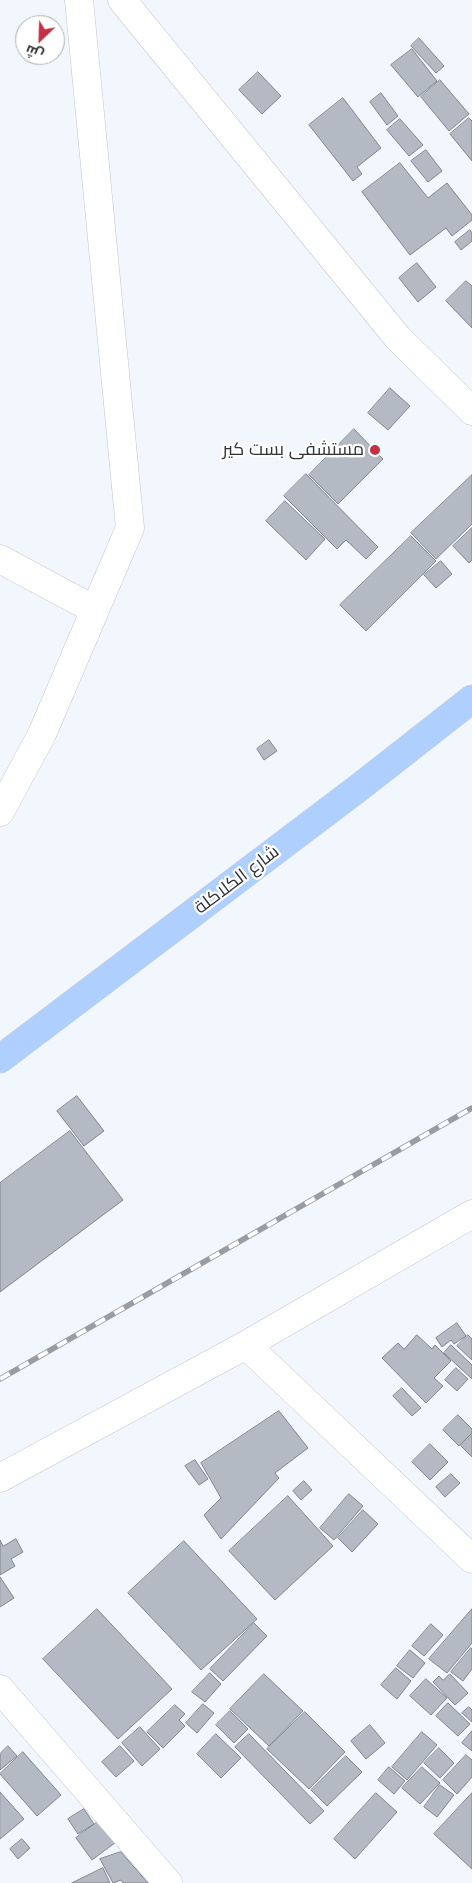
<!DOCTYPE html>
<meta charset="utf-8">
<style>
body{margin:0}
#map{position:relative;width:472px;height:1883px;overflow:hidden;background:#f2f7fe;font-family:Lora,Cairo,serif}
canvas{display:block}
.north{position:absolute;left:15px;top:15px;width:50px;height:50px;box-sizing:border-box;background:#fff;border:1px solid #acadae;border-radius:50%;rotate:204deg;font-size:14px;font-weight:700;line-height:20px;text-align:center;color:#303235}
.north::after{content:'';display:block;margin:auto;width:18px;height:22px;background:#c33244;clip-path:polygon(50% 0,100% 100%,50% 72%,0 100%)}
</style>
<div id="map">
<canvas width="472" height="1883"></canvas>
<div class="north">ش</div>
</div>
<script>
const context = document.querySelector('canvas').getContext('2d');
context.lineJoin = 'round';
function fillPath(path, color) { context.fillStyle = color; context.fill(path, 'evenodd'); }
function strokePath(path, color, width, dash) { context.strokeStyle = color; context.lineWidth = width; context.lineCap = dash ? 'butt' : 'round'; context.setLineDash(dash || []); context.stroke(path); }
function drawText(font, color, halo, rows, align = 'center') {
  context.font = font + ' Lora,Cairo,serif'; context.lineWidth = 4.5; context.setLineDash([]); context.textBaseline = 'middle'; context.strokeStyle = halo; context.fillStyle = color; for (const [text, x, y, turn = 0] of rows) {
    context.save(); context.translate(x, y); context.rotate((+turn || 0) * Math.PI / 180); context.textAlign = isNaN(turn) ? turn : align; if (halo) context.strokeText(text, 0, 0); context.fillText(text, 0, 0); context.restore();
  }
}
const building = new Path2D(`
 M 419,38 L 444,66 L 436,73 L 411,46 Z
 M 412,49 L 437,81 L 418,97 L 391,65 Z
 M 258,72 L 281,96 L 262,114 L 239,90 Z
 M 440,80 L 469,114 L 449,131 L 421,97 Z
 M 381,93 L 398,116 L 387,125 L 370,102 Z
 M 343,98 L 381,148 L 357,167 L 362,174 L 353,181 L 309,125 Z
 M 469,118 L 472,121 L 472,161 L 450,134 Z
 M 400,119 L 423,145 L 409,156 L 387,130 Z
 M 426,150 L 442,171 L 428,182 L 411,161 Z
 M 400,163 L 428,198 L 447,183 L 472,215 L 472,220 L 452,236 L 446,228 L 410,255 L 362,192 Z
 M 470,230 L 472,233 L 472,241 L 461,250 L 455,242 Z
 M 417,263 L 436,287 L 418,302 L 399,278 Z
 M 466,281 L 472,286 L 472,328 L 446,301 Z
 M 390,388 L 410,406 L 388,430 L 368,413 Z
 M 354,429 L 383,459 L 338,504 L 309,475 Z
 M 306,474 L 378,547 L 366,559 L 346,540 L 337,549 L 284,496 Z
 M 472,475 L 472,524 L 436,559 L 411,533 Z
 M 285,501 L 325,539 L 306,560 L 266,521 Z
 M 472,528 L 472,560 L 469,563 L 453,546 Z
 M 411,536 L 436,561 L 366,631 L 340,605 Z
 M 441,561 L 452,574 L 436,588 L 424,575 Z
 M 269,740 L 277,751 L 264,760 L 257,749 Z
 M 77,1096 L 104,1131 L 84,1146 L 57,1111 Z
 M 70,1131 L 123,1200 L 0,1292 L 0,1183 Z
 M 457,1323 L 466,1336 L 454,1344 L 451,1340 L 442,1347 L 436,1338 Z
 M 417,1335 L 432,1349 L 435,1345 L 451,1361 L 434,1378 L 443,1386 L 426,1403 L 382,1358 L 398,1343 L 404,1349 Z
 M 468,1335 L 472,1339 L 472,1360 L 457,1346 Z
 M 451,1345 L 472,1365 L 472,1379 L 444,1353 Z
 M 456,1368 L 468,1379 L 457,1391 L 445,1380 Z
 M 402,1388 L 421,1408 L 412,1416 L 393,1396 Z
 M 279,1411 L 308,1448 L 275,1473 L 279,1478 L 221,1539 L 204,1515 L 221,1498 L 201,1463 Z
 M 458,1415 L 472,1429 L 472,1433 L 459,1446 L 443,1430 Z
 M 472,1435 L 472,1457 L 461,1446 Z
 M 430,1444 L 448,1462 L 430,1480 L 412,1462 Z
 M 195,1460 L 208,1479 L 199,1485 L 185,1466 Z
 M 451,1474 L 460,1483 L 445,1497 L 436,1487 Z
 M 304,1481 L 312,1490 L 301,1500 L 293,1491 Z
 M 349,1494 L 363,1506 L 334,1540 L 320,1528 Z
 M 288,1496 L 333,1546 L 275,1600 L 229,1551 Z
 M 363,1510 L 378,1524 L 352,1552 L 338,1538 Z
 M 16,1539 L 23,1552 L 11,1559 L 15,1566 L 0,1575 L 0,1540 L 3,1546 Z
 M 184,1541 L 257,1619 L 201,1670 L 128,1593 Z
 M 0,1577 L 14,1598 L 0,1607 Z
 M 97,1609 L 172,1689 L 118,1739 L 43,1659 Z
 M 472,1609 L 472,1643 L 447,1673 L 429,1659 Z
 M 254,1623 L 267,1636 L 223,1681 L 210,1669 Z
 M 431,1624 L 443,1635 L 424,1656 L 412,1646 Z
 M 471,1648 L 472,1649 L 472,1669 L 463,1681 L 451,1672 Z
 M 410,1650 L 425,1663 L 413,1678 L 397,1666 Z
 M 396,1668 L 411,1681 L 397,1699 L 381,1685 Z
 M 210,1673 L 221,1684 L 205,1702 L 192,1692 Z
 M 264,1674 L 303,1711 L 269,1746 L 230,1709 Z
 M 450,1674 L 468,1693 L 455,1705 L 433,1682 L 439,1676 L 443,1680 Z
 M 426,1679 L 447,1698 L 431,1715 L 410,1696 Z
 M 448,1703 L 470,1724 L 458,1736 L 436,1716 Z
 M 203,1704 L 214,1713 L 197,1733 L 186,1723 Z
 M 175,1705 L 185,1714 L 179,1720 L 185,1726 L 163,1748 L 147,1732 Z
 M 469,1707 L 472,1710 L 472,1722 L 462,1713 Z
 M 230,1711 L 248,1729 L 234,1743 L 216,1725 Z
 M 305,1712 L 345,1752 L 309,1789 L 267,1749 Z
 M 370,1725 L 385,1743 L 366,1759 L 351,1741 Z
 M 140,1727 L 160,1749 L 142,1766 L 122,1743 Z
 M 472,1731 L 472,1751 L 462,1743 Z
 M 422,1732 L 437,1745 L 407,1780 L 392,1767 Z
 M 216,1734 L 241,1758 L 221,1778 L 197,1754 Z
 M 249,1734 L 324,1811 L 310,1824 L 235,1747 Z
 M 8,1746 L 17,1756 L 0,1770 L 0,1754 Z
 M 120,1746 L 134,1761 L 116,1777 L 102,1762 Z
 M 439,1748 L 454,1763 L 440,1778 L 424,1763 Z
 M 23,1752 L 61,1795 L 37,1816 L 0,1774 Z
 M 466,1755 L 472,1760 L 472,1777 L 457,1794 L 443,1780 Z
 M 346,1756 L 362,1772 L 327,1806 L 311,1790 Z
 M 389,1767 L 405,1781 L 394,1794 L 378,1780 Z
 M 422,1767 L 440,1783 L 420,1804 L 402,1788 Z
 M 440,1785 L 454,1795 L 437,1817 L 424,1807 Z
 M 0,1792 L 24,1819 L 0,1839 Z
 M 376,1793 L 397,1812 L 355,1859 L 334,1839 Z
 M 472,1793 L 472,1869 L 434,1834 Z
 M 84,1809 L 94,1824 L 78,1834 L 68,1819 Z
 M 99,1821 L 116,1842 L 92,1860 L 76,1838 Z
 M 22,1839 L 30,1848 L 18,1859 L 10,1849 Z
 M 121,1852 L 148,1883 L 123,1883 L 121,1880 L 113,1883 L 100,1859 Z
 M 103,1868 L 110,1883 L 72,1883 Z`);
fillPath(building, '#b4bac3');
strokePath(building, '#7f858d', 1);
const minor = new Path2D(`
 M 122,0 L 398,338 L 472,411
 M 0,559 L 95,610
 M 0,812 L 42,734 L 130,528 L 79,0
 M 246,1345 L 472,1559
 M 0,1478 L 246,1345 L 472,1214
 M 0,1689 L 168,1883`);
const major = new Path2D(`
 M 0,1059 L 361,786 L 472,699`);
strokePath(minor, '#c1c7d0', 29);
strokePath(major, '#d1d2d3', 29);
strokePath(minor, '#fff', 28);
strokePath(major, '#afd0fe', 28);
const rail = new Path2D(`
 M 0,1379 L 472,1108`);
strokePath(rail, '#999da2', 5.5);
strokePath(rail, '#fff', 4, [11]);
for (const [x, y, r, color] of [
 [375,450,6,"#c33244"]
]) { const dot = new Path2D(); dot.arc(x, y, r, 0, 2 * Math.PI); context.fillStyle = color; context.fill(dot); strokePath(dot, '#fff', 2); }
drawText('18px', '#303235', '#fff', [
 ["مستشفى بست كير",364,450]
], 'right');
drawText('18px', '#303235', '#fff', [
 ["شارع الكلاكلة",237,880,-37]
]);
</script>
